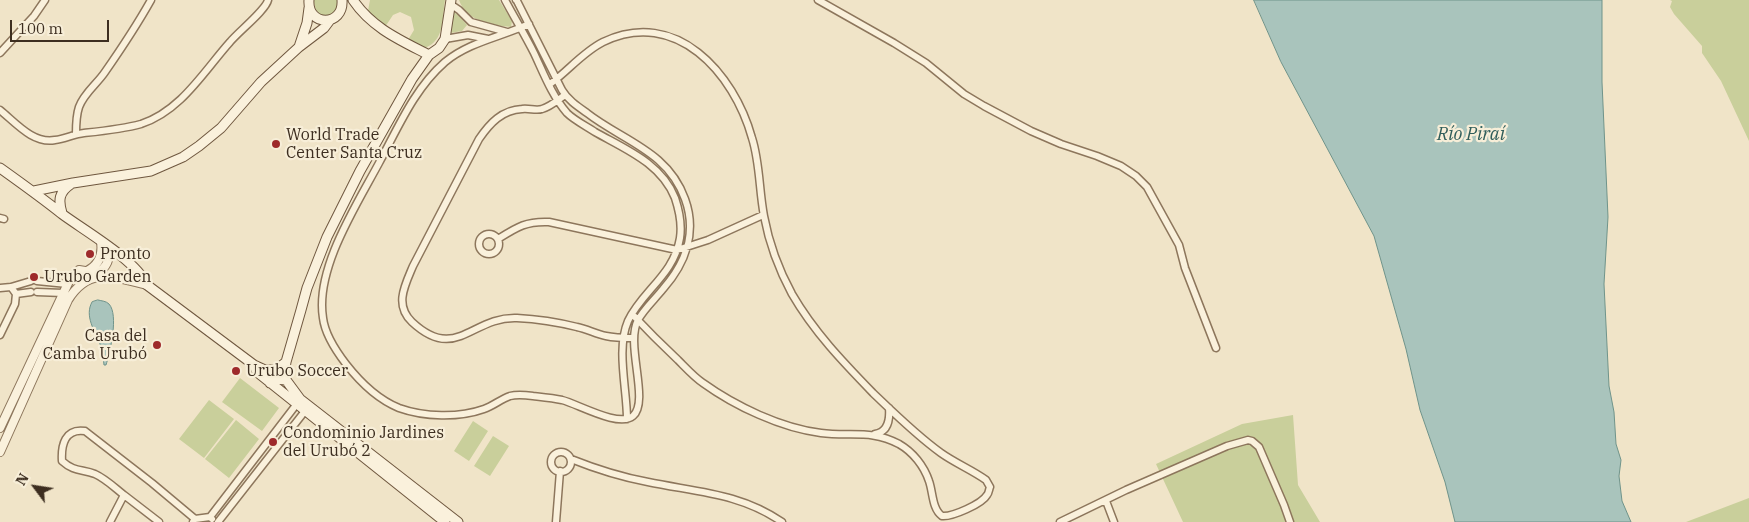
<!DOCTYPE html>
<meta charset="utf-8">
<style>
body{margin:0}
#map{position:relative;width:1749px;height:522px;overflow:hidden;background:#f0e4c8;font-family:"IBM Plex Serif",serif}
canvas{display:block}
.north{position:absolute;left:10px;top:462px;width:50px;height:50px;-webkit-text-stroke:4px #f7eed8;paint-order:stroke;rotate:301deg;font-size:14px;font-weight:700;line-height:20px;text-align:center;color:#3d2e20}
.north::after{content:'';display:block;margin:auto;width:18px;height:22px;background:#3d2e20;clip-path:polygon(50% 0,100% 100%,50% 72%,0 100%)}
.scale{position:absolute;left:10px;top:20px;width:99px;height:22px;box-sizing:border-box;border:2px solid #3d2e20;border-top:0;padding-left:6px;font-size:15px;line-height:18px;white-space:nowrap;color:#3d2e20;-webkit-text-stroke:4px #f7eed8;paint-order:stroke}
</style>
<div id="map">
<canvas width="1749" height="522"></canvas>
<div class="north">N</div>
<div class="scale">100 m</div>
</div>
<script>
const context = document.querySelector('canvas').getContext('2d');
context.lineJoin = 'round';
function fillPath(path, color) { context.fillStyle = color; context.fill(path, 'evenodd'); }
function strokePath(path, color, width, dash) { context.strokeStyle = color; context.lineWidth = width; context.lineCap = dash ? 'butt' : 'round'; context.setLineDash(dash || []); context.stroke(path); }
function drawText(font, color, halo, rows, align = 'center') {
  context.font = font + ' "IBM Plex Serif",serif'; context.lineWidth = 4.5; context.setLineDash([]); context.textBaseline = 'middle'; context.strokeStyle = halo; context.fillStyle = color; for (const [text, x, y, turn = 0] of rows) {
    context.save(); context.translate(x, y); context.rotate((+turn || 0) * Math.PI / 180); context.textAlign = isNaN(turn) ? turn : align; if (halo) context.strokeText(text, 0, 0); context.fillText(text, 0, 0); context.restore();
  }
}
fillPath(new Path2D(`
 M 314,0 L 338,0 C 340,19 314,23 314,0 Z
 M 370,0 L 445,0 C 442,19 445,40 425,48 L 408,40 L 414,30 L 411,17 L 400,12 L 393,15 L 385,27 L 368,11 Z
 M 459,0 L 499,0 L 512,21 L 511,27 C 491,25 466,21 459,0 Z
 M 1670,0 L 1749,0 L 1749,141 L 1721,81 L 1702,53 L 1702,46 L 1674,14 L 1670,7 L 1672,1 Z
 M 454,12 L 460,17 L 467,25 L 462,31 L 450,33 Z
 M 240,378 L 279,408 L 262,431 L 222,402 Z
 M 209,400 L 234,419 L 204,458 L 179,439 Z
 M 1293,415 L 1298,485 L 1320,522 L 1183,522 L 1156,464 L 1242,424 Z
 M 236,420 L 259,439 L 229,478 L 205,459 Z
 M 473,421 L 488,431 L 469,461 L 454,451 Z
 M 493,436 L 509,446 L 490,476 L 474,466 Z
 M 1749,498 L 1749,522 L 1686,522 Z`), '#c9cf9b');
const water = new Path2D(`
 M 1254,0 L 1602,0 L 1602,82 L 1608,217 L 1604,284 L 1609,386 L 1614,412 L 1616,444 L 1621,460 L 1619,476 L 1622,501 L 1631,522 L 1455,522 L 1445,482 L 1420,410 L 1406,349 L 1374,236 L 1281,62 Z
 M 98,300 C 102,301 106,301 109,304 C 119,315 110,352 106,365 L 104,365 C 103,358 103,351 100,344 C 95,331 84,316 92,302 Z`);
fillPath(water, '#a9c4bc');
strokePath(water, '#6f938a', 1);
const minor = new Path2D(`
 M 505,0 C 514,17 525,35 534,53 C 543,72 552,96 567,113 C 574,120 586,126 595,132 C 625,149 661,163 675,198 C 679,210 682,225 680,238 C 674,275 642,291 628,321 C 616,349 627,389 627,419
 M 516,0 L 517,1 L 562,90 C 568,100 577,106 587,113 C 623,141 668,151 685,199 C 697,232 686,263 663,289 C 655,299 644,309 638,320 C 625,344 650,401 633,416 C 619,428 578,404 562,400 C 553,398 542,397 533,396 C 526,395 517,394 510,396 C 501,399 493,406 484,409 C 459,418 424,417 399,408 C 377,399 360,382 346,364 C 336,351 325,335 323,318 C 315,269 356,206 379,163 C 398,128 414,89 445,62 C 469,42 501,37 529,24
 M 818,0 L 894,43 L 926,63 L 964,94 L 984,106 L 1031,131 L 1061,144 L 1097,156 L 1121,166 L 1136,176 L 1147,187 L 1179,245 L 1185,268 L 1216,348
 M 450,4 L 459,10 L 471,22 L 507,32
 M 445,39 L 468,35 L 488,39
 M 0,53 L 34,16 L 45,0
 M 550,84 C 568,71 583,52 603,42 C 676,7 734,73 752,138 C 760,163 759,190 764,216 C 769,243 779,270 792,294 C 814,332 843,362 873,393 C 895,414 916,435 941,453 C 955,463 972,470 986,480 L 990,487 C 989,489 989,493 987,495 C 982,504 952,517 942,516 C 932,509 933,492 929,481 C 924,466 913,452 899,444 C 871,429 850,437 821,433 C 781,428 735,406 703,383 C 694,377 686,368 678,360 C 662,345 647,330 632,314
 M 565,95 C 558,100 550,107 542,109 C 536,111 529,108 522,109 C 502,110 490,123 479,139 L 413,266 C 405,285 394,305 412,322 C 456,363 472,316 517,318 C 537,319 557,322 577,327 C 587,329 596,334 606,336 C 615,338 624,338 633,338
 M 0,110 C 16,123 33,144 55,140 C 65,139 74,134 84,133 C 103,131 123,129 141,124 C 181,111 204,71 230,42 C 238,32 266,10 268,0
 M 76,134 C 76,124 76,116 79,107 C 84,93 97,84 105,72 C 121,49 137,25 151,0
 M 0,218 L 4,219
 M479 244a10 10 0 1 1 20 0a10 10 0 1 1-20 0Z
 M 498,239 C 517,227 526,221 549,222 L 677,250 L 708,240 L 763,215
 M 37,281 L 67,284
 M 11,287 L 31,281
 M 0,288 L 11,287 L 16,294 L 15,304 L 0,335
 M 37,292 L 63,293
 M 16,294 L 31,292
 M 875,434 C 888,432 890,420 889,408
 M551 462a10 10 0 1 1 20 0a10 10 0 1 1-20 0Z
 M 571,459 C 596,469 621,477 648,482 C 696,492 740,493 782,522
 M 124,495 C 115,488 106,479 95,474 C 82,469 74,472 62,461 C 61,445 65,428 85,431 L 152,483 L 195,519
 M 1106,501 L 1114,522
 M 210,517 L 296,405
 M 110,522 L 124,495 L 159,522
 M 193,522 L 195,519 L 210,517 L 212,519
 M 218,522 L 305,411
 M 556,522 L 560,471
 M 1060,522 L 1126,490 L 1227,446 L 1248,440 L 1252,441 L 1259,447 L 1284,505 L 1290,522`);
const tertiary = new Path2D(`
 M 87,271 C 99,265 103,255 101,242
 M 0,428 L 70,279 L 79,270 L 97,273 C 108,267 109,259 110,248
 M 0,452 L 68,300 C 89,266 114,277 147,285`);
const secondary = new Path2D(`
 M 309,0 C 307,27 344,27 342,0
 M 353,0 C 372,28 400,40 429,55
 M 299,47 L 307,23 L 309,8
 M 0,168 C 21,183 42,198 62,214 C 85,231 136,260 147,285 L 254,365 L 257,372 L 445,522
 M 34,191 L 73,183 L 151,171 L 183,157 L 199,146 L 221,128 L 261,82 L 299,47 L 324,28 L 330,20
 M 62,213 C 58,200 59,192 71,184
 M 254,365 L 265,370 L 276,370 L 286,362
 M 286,380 L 284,375 L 286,362 L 301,310 L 307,288 L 327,237 L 360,171 L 412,79 L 429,55 L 439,48 L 445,39 L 451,0
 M 270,383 L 275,379 L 286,380 L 300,399 L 458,522`);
strokePath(minor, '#8d765c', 9);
strokePath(tertiary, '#8d765c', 10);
strokePath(secondary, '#6f573f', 11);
strokePath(minor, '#faf1dc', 6);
strokePath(tertiary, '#faf1dc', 8);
strokePath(secondary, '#faf1dc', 9);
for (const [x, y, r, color] of [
 [276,144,5,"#9e2a2b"],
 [90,254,5,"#9e2a2b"],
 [34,277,5,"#9e2a2b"],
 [157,345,5,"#9e2a2b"],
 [236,371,5,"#9e2a2b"],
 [273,442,5,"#9e2a2b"]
]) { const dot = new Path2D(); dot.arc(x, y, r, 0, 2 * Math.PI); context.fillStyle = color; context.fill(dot); strokePath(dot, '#f7eed8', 2); }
drawText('16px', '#3d2e20', '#f7eed8', [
 ["World Trade",286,135],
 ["Center Santa Cruz",286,153],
 ["Pronto",100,254],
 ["Urubo Garden",44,277],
 ["Casa del",147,336,"right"],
 ["Camba Urubó",147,354,"right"],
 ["Urubo Soccer",246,371],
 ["Condominio Jardines",283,433],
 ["del Urubó 2",283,451]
], 'left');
drawText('italic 18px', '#2f5d5a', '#f7eed8', [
 ["Río Piraí",1471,135]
]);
</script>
